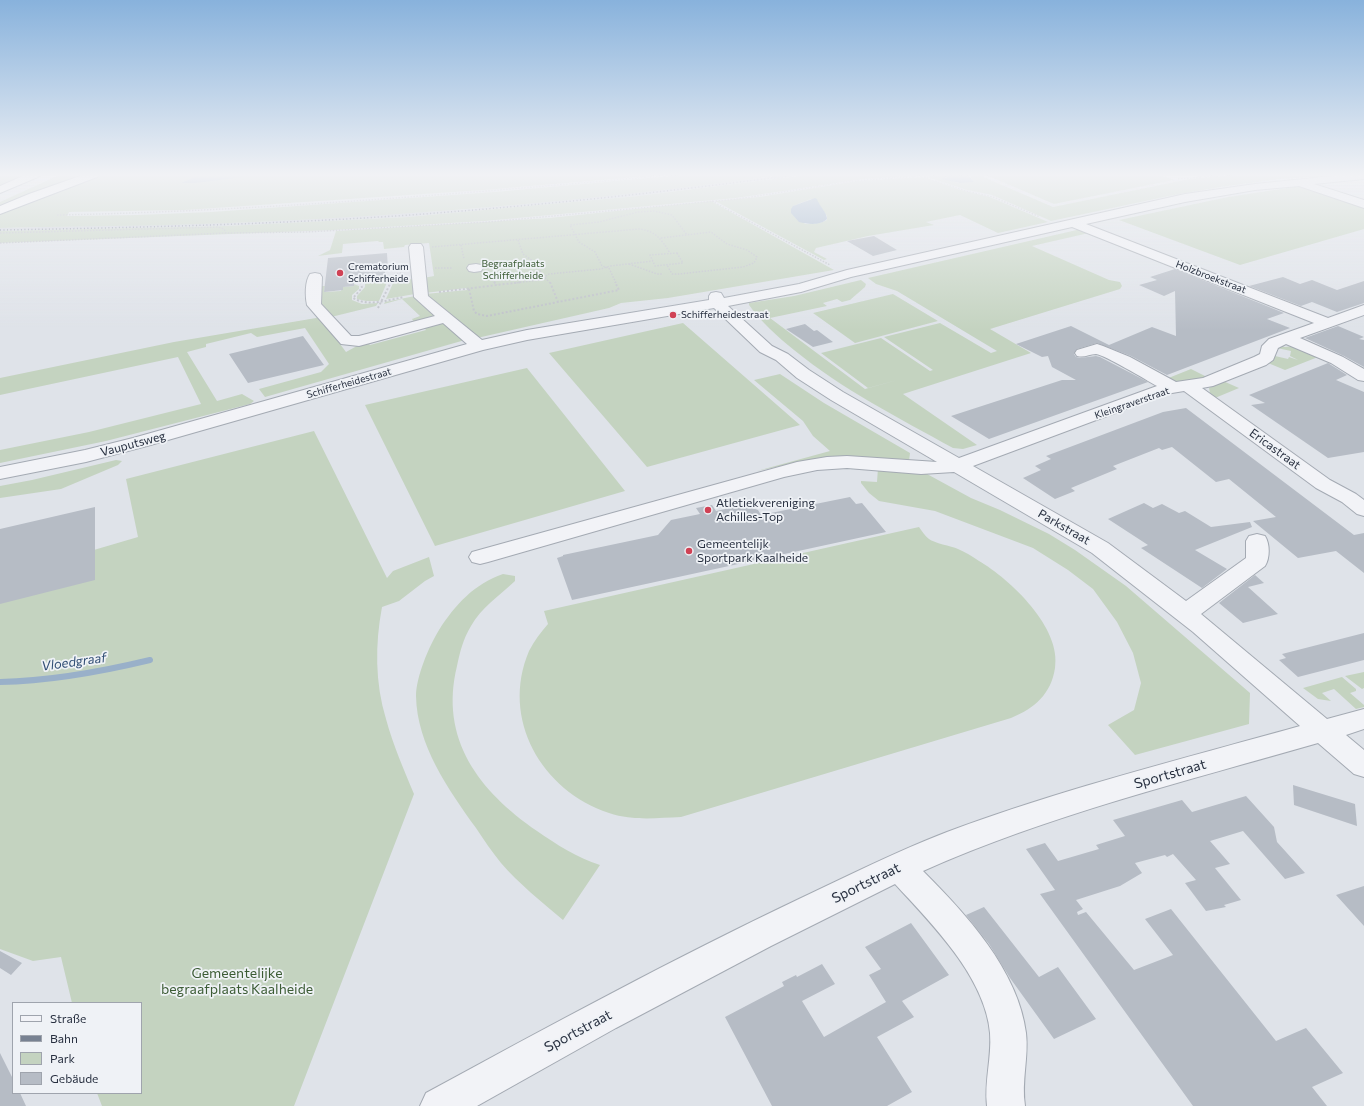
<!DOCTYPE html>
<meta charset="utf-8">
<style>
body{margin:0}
#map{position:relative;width:1364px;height:1106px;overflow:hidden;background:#dfe3e9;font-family:Commissioner,sans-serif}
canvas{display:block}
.legend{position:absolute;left:12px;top:1002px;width:130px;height:92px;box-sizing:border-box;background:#eff2f6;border:1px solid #9fa4ad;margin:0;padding:5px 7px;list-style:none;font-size:12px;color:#283040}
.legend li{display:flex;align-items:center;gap:8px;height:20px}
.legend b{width:20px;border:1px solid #9fa4ad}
</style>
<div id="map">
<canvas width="1364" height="1106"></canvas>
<ul class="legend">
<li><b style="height:5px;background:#f2f3f7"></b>Straße</li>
<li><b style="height:5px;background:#788292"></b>Bahn</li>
<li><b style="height:11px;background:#c4d3c0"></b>Park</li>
<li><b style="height:11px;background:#b6bcc5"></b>Gebäude</li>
</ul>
</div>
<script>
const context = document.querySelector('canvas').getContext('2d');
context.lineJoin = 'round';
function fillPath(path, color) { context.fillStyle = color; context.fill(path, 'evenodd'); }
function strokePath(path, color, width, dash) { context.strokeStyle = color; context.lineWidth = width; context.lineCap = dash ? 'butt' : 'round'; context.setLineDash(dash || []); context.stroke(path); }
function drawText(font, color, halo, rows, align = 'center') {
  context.font = font + ' Commissioner,sans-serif'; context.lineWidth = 3.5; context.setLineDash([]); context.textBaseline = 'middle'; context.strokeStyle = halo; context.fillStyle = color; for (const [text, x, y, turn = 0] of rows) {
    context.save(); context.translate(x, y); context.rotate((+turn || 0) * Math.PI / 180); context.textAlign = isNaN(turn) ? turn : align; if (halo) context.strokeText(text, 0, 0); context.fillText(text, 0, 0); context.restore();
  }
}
fillPath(new Path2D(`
 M 783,175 L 806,175 L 637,196 L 407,217 L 225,226 L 0,231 L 0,228 L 256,222 L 471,209 L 660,190 Z`), '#cdd2db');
fillPath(new Path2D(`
 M 1,175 L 29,175 L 0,188 L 0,176 Z
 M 59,175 L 91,175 L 0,208 L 0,202 Z
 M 98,175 L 660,175 L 484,190 L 185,210 L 69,212 L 67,216 L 137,215 L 211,212 L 494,192 L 681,175 L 783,175 C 608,199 433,214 256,222 C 171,226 85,226 0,228 L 0,211 L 61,187 Z
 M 806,175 L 928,175 L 864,179 L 736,198 L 485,221 L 334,230 L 0,243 L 0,231 L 225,226 L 407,217 L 637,196 Z
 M 935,175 L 955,175 L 944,176 L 947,177 L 943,179 L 960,183 L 973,181 L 970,176 L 965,175 L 979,175 L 1053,207 L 1189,179 L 1234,175 L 1347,175 L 1280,179 L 1220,187 L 1169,196 L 1051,221 L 992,195 L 967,190 L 927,177 Z
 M 986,175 L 1160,175 L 1174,180 L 1054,204 Z
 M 923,177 L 961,190 L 990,197 L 1048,222 L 998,233 L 960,215 L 926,222 L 934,225 L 868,236 L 816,248 L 814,252 L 827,259 L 824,260 L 715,201 L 759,197 L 856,181 ZM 811,199 L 818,203 L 827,216 L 827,220 L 820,223 L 805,224 L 793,206 Z
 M 1300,186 L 1364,206 L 1364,229 L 1240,265 L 1119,220 L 1228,197 Z
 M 711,201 L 834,270 L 668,298 L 621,303 L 609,308 L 477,338 L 425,294 L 467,290 L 466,288 L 425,293 L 423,278 L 434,276 L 429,243 L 405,245 L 404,247 L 384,249 L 383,242 L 379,242 L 378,241 L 343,244 L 342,253 L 318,256 L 330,250 L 336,231 L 549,218 Z
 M 1081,229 L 1089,233 L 1032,246 L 1109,280 L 1120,282 L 1122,286 L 1120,289 L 990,329 L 1031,353 L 903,394 L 977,445 L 963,449 L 953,448 C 899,418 843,390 794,350 C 778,337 761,322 749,305 L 749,303 L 794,296 L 861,280 L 866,284 L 865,287 L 850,300 L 842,302 L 837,299 L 823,303 L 827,306 L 770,318 L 865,389 L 901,379 L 868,388 L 821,353 L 881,338 L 930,371 L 933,370 L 884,337 L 940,323 L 991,353 L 997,351 L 897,291 L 876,284 L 868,278 Z
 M 413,279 L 415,294 L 386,299 L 394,281 Z
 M 388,280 L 379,301 L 366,301 L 357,299 L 357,296 L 365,287 L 365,282 Z
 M 354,284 L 359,286 L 359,289 L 352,295 L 352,300 L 362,304 L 378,303 L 376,306 L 331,317 L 318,302 L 320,286 L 325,286 L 324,292 L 341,291 L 342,287 L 354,286 Z
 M 893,294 L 938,321 L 855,343 L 813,313 Z
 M 415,296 L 436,316 L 414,322 L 412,319 L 420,316 L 402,299 L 384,304 L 385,302 Z
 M 319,316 L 346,352 L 366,341 L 370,345 L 426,330 L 423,326 L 443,322 L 465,340 L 265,397 L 259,389 L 321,372 L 329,364 L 305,328 L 257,337 L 251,333 L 206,344 L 206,347 L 187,352 L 217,401 L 242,394 L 254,401 L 250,404 L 106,441 L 0,463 L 0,450 L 89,432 L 201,404 L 178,357 L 0,395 L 0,378 L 174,342 L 316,318 Z
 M 683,323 L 800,425 L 647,467 L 549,353 Z
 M 1280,345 L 1285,347 L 1293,346 L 1318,357 L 1285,370 L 1268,363 L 1273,360 L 1275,356 L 1288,359 L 1289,357 L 1298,360 L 1290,356 L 1291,351 L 1277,348 Z
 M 527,368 L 625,491 L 435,546 L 365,405 Z
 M 1191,369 L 1207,377 C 1194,382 1179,386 1166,379 Z
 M 780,374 L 824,403 L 910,453 L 909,461 L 851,457 L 823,457 L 757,471 L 830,451 L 813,436 L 803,421 L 754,380 Z
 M 1223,381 L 1239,388 L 1215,398 L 1210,393 L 1209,388 Z
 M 314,431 L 387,578 L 393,571 L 429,557 L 434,576 L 425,581 L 399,601 L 382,607 C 375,644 375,683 386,719 C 393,745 404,770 414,794 L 294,1106 L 102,1106 L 97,1093 L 141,1093 L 141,1003 L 72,1003 L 61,957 L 33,961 L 0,949 L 0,571 L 87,552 L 138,537 L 126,479 Z
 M 116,460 L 122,461 L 118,465 L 61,489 L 0,498 L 0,486 L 32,480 Z
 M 878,468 L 927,474 L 971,498 L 1000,510 L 1049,534 L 1075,550 L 1126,586 L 1250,693 L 1249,724 L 1135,755 L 1108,725 L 1134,710 L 1141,683 L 1133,653 L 1117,622 L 1093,589 L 1068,570 L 1033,548 L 935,511 L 879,501 L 869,493 L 861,483 L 861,481 L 877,482 Z
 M 919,527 C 922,531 925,536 929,539 C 934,543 951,546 958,549 C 965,552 972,556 979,561 C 1010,579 1062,628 1055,668 C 1051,694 1035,708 1011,718 L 681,817 C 656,818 633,821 609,813 C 542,791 500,719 529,651 C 534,641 541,632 548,624 L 544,611 Z
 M 503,574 L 515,576 L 515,581 C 500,595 481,608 471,626 C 463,639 460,652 457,666 C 439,739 479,791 537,831 C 556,844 577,858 600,865 L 563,920 C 543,903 518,883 501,863 C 492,852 484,840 476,828 C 448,789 417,745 416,696 C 416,677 429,646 439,630 C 455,605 474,584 503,574 Z
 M 1364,672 L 1364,688 L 1362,689 L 1345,676 Z
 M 1342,677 L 1356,689 L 1356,691 L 1350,693 L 1364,705 L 1364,707 L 1356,709 L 1334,689 L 1322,693 L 1331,701 L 1318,699 L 1303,688 Z`), '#c4d3c0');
fillPath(new Path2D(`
 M 200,175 L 272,175 L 257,175 L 196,183 L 181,183 Z
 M 955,175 L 969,176 L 974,182 L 960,183 L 941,179 L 947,177 L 942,176 Z
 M 815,198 L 817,199 C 819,206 827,212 827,219 C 820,226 808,224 799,222 L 791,213 L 791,209 L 793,206 Z`), '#99b0c9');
strokePath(new Path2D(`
 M 0,682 C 51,681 100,672 150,660`), '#99b0c9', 6);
fillPath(new Path2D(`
 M 874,236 L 897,250 L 873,256 L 847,241 Z
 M 387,253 L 388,270 L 385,270 L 385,278 L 354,281 L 354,286 L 343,287 L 343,290 L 324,292 L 328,258 Z
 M 1175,269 L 1284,313 L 1267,319 L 1290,328 L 1167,375 L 1131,356 L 1097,343 L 1077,349 L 1074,354 L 1076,357 L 1080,358 L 1096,356 L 1100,357 L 1148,382 L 989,439 L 951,416 L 1062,380 L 1076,380 L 1052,367 L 1048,356 L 1042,357 L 1016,344 L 1071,326 L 1109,345 L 1152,327 L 1176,336 L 1175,291 L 1164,296 L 1139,285 L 1157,280 L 1150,277 Z
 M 1283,277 L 1300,284 L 1312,280 L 1337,290 L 1364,281 L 1364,303 L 1337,312 L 1312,302 L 1301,306 L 1249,286 Z
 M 805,324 L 814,331 L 817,330 L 833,342 L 813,347 L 786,329 Z
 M 1338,326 L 1364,337 L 1359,339 L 1364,340 L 1364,367 L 1344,356 L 1305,338 Z
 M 303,336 L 324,365 L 248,383 L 229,354 Z
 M 1328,363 L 1347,375 L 1336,380 L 1364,392 L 1364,452 L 1328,458 L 1251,405 L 1265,403 L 1249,395 Z
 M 1186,408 L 1354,535 L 1364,533 L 1364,573 L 1336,551 L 1298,558 L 1253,521 L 1276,517 L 1229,479 L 1216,482 L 1172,447 L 1162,450 L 1159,448 L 1113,466 L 1117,469 L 1071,488 L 1075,491 L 1055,499 L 1023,478 L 1041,470 L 1035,466 L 1051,459 L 1046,456 L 1163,412 Z
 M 850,497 L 856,504 L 862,503 L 886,532 L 572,600 L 557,558 L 563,556 L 563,555 L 658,535 L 671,520 L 700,514 L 696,508 L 712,505 L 716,511 L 744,505 L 758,510 L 761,515 Z
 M 1144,503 L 1153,508 L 1162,504 L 1179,513 L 1185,511 L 1211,527 L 1250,522 L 1252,527 L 1195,550 L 1227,569 L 1202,588 L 1141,548 L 1148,545 L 1108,519 Z
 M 95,507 L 95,580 L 0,604 L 0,529 Z
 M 1255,575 L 1264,583 L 1248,587 L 1278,614 L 1243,623 L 1219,603 Z
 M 1364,633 L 1364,660 L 1298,677 L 1279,660 L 1286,658 L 1282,654 Z
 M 1293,785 L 1355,804 L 1357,826 L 1294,805 Z
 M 1246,796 L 1274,827 L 1277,842 L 1305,873 L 1285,879 L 1243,831 L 1210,841 L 1230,864 L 1215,868 L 1241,900 L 1224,905 L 1226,907 L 1206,911 L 1185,883 L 1196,880 L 1173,854 L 1167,857 L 1165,855 L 1135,863 L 1142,873 L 1120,886 L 1076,900 L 1083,909 L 1077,912 L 1078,915 L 1086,912 L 1134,970 L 1173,955 L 1145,919 L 1171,909 L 1276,1041 L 1306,1028 L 1343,1073 L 1312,1087 L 1327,1106 L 1193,1106 L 1040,894 L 1055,890 L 1026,849 L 1045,843 L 1058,861 L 1099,849 L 1096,845 L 1125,836 L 1113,820 L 1182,800 L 1192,812 Z
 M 1364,886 L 1364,926 L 1336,895 Z
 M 984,907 L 1039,977 L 1058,967 L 1096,1019 L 1054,1039 L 1010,978 L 989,944 L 966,915 Z
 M 911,923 L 949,975 L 902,1001 L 914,1017 L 877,1037 L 912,1092 L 887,1106 L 772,1106 L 725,1017 L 784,986 L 782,982 L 796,975 L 797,977 L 822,964 L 835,984 L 802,1001 L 824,1037 L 886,1002 L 869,975 L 881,969 L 865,947 Z
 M 0,951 L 22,963 L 11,975 L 0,968 Z
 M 0,1053 L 13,1079 L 13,1093 L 20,1093 L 26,1106 L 0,1106 Z`), '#b6bcc5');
const minor = new Path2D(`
 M 1343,175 L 1364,175 L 1364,179 L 1314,184 L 1364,200 L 1364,208 L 1299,186 L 1255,190 L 1185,202 L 1086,224 L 1328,318 L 1364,305 L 1364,315 L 1300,338 L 1343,357 L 1364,369 L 1364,381 L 1358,380 L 1331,363 L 1286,344 L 1278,348 L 1273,360 L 1266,365 L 1213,386 L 1202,388 L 1330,480 L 1356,494 L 1364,500 L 1364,516 L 1357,514 L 1342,502 L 1316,488 L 1184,391 L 1166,394 L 973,466 L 1108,543 L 1186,601 L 1246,558 L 1246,541 L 1249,536 L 1257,534 L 1265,536 C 1270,544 1270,558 1265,566 L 1201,614 L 1327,719 L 1364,709 L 1364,729 L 1346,735 L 1364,750 L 1364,777 L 1354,774 L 1318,743 C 1187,781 1048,815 923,871 C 966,914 1018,970 1026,1033 C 1029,1057 1021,1081 1025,1106 L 987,1106 C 984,1081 992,1058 990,1033 C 985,977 932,924 895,884 L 771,946 L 616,1028 L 477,1106 L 420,1106 L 426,1093 C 549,1026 673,959 799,899 C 848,876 897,851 947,832 C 1062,789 1182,759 1300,726 L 1193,632 L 1092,553 L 954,472 L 921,474 L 847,468 L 817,470 L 784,477 L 488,562 L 480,564 L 472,562 L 469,557 L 472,552 L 797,462 L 827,457 L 847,456 L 937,462 L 831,400 L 797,378 L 776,360 L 760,352 L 714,308 L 527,340 L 483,350 L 147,446 L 86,462 L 0,479 L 0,467 L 85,450 L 133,438 L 467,344 L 443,323 L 359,346 L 341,344 L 307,305 C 305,296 305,281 310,274 L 315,273 L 320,274 L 322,277 L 321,304 L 351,336 L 359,336 L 435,316 L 414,297 L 409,247 L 411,244 L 421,244 L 423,247 L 428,296 L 482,340 L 527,330 L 709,300 L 709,296 L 711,293 L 716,292 L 721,293 L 724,298 L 799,284 L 847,270 L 1185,194 L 1255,184 ZM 1072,227 L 1314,323 L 1269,339 L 1262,346 L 1260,354 L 1254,357 L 1203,378 L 1176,382 L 1130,357 L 1103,346 L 1097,344 L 1077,350 L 1075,353 L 1077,356 C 1085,358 1089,354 1096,354 C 1105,355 1146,380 1157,386 L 959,458 L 843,392 L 809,370 L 788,354 L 772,346 L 728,306 L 801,292 L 851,277 Z
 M 476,264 L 481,265 L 483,268 L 481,271 L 474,272 L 469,271 L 467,268 L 469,265 Z`);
const highway = new Path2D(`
 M 25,175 L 40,175 L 38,177 L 0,193 L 0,186 Z
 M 83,175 L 99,175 L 97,177 L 0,214 L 0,206 L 29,194 Z`);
strokePath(minor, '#a4aab3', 2);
strokePath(highway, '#86909f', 2);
strokePath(new Path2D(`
 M 924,177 L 966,191 L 993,197 L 1040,217
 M 1178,179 L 1228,175
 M 712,201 L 830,265
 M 57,215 C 262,211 468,193 672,175
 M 0,233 L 218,227 L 224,229 L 226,233
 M 661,238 L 711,232 L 727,244 L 747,250 L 757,257 L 754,263 L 743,267 L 679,274 L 672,274 L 667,265
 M 518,240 L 523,254 L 537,264 L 541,273 L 550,283
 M 0,243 L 226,233 L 305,232 L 488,222 L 738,199 L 853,181 L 931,175
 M 461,245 L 464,259
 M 432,247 L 639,229 C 656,231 661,239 670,253
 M 677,253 L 683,263 L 655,266 L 650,255 Z
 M 629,264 L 657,274 L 663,274
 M 435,268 L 452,268
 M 488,275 L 495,283
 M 361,283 L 392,279
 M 390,283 L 395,274 L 402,273
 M 514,283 L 540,280 L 549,274 L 601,269 L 610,266 L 653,261
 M 616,283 L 609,268 L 602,266 L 595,252 L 579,242 L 570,225 L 599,222 L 638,212 L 654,211 L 672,215 L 687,235`), '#bdc0c7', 1.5, [1.5, 1.5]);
strokePath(new Path2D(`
 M 361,282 L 362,288 L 353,298 C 368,307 388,300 404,297
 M 494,282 L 497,285
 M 550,282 L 558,302
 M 469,289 L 474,311 L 477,314 L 487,316 L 619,290 L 615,282
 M 439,292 L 522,282
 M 378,308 L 391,282`), '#bdc0c7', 2, [2, 2]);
fillPath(minor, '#f2f3f7');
fillPath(highway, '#fff');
strokePath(new Path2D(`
 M 0,230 C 121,228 243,225 364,218 C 508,209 651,194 794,175`), '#788292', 1.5, [1, 2.5]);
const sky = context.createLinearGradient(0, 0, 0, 330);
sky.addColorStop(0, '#88b2dc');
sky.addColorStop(0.53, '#f1f2f5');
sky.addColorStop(1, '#f1f2f500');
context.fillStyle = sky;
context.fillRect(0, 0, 1364, 330);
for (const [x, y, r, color] of [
 [340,273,4,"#d04255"],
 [673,315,4,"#d04255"],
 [708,510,4,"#d04255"],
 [689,551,4,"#d04255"]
]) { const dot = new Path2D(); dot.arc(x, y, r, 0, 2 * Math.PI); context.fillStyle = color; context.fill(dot); strokePath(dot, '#eff2f6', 1.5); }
drawText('10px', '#3c5c35', '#eff2f6', [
 ["Begraafplaats",513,264],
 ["Schifferheide",513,276]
]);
drawText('10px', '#283040', '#eff2f6', [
 ["Crematorium",348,267],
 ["Schifferheide",348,279],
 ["Schifferheidestraat",681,315]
], 'left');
drawText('10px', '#283040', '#eff2f6', [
 ["Holzbroekstraat",1211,277,21],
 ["Schifferheidestraat",349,383,-16],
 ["Kleingraverstraat",1132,403,-19]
]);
drawText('12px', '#283040', '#eff2f6', [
 ["Vauputsweg",133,444,-15],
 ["Ericastraat",1275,449,36],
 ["Parkstraat",1064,527,30]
]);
drawText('12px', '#283040', '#eff2f6', [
 ["Atletiekvereniging",716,503],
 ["Achilles-Top",716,517],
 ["Gemeentelijk",697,544],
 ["Sportpark Kaalheide",697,558]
], 'left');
drawText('italic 13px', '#314e74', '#eff2f6', [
 ["Vloedgraaf",74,662,-8]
]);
drawText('14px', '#283040', '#eff2f6', [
 ["Sportstraat",1170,774,-16],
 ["Sportstraat",866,883,-26],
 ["Sportstraat",578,1031,-28]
]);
drawText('14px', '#3c5c35', '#eff2f6', [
 ["Gemeentelijke",237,973],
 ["begraafplaats Kaalheide",237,989]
]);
</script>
